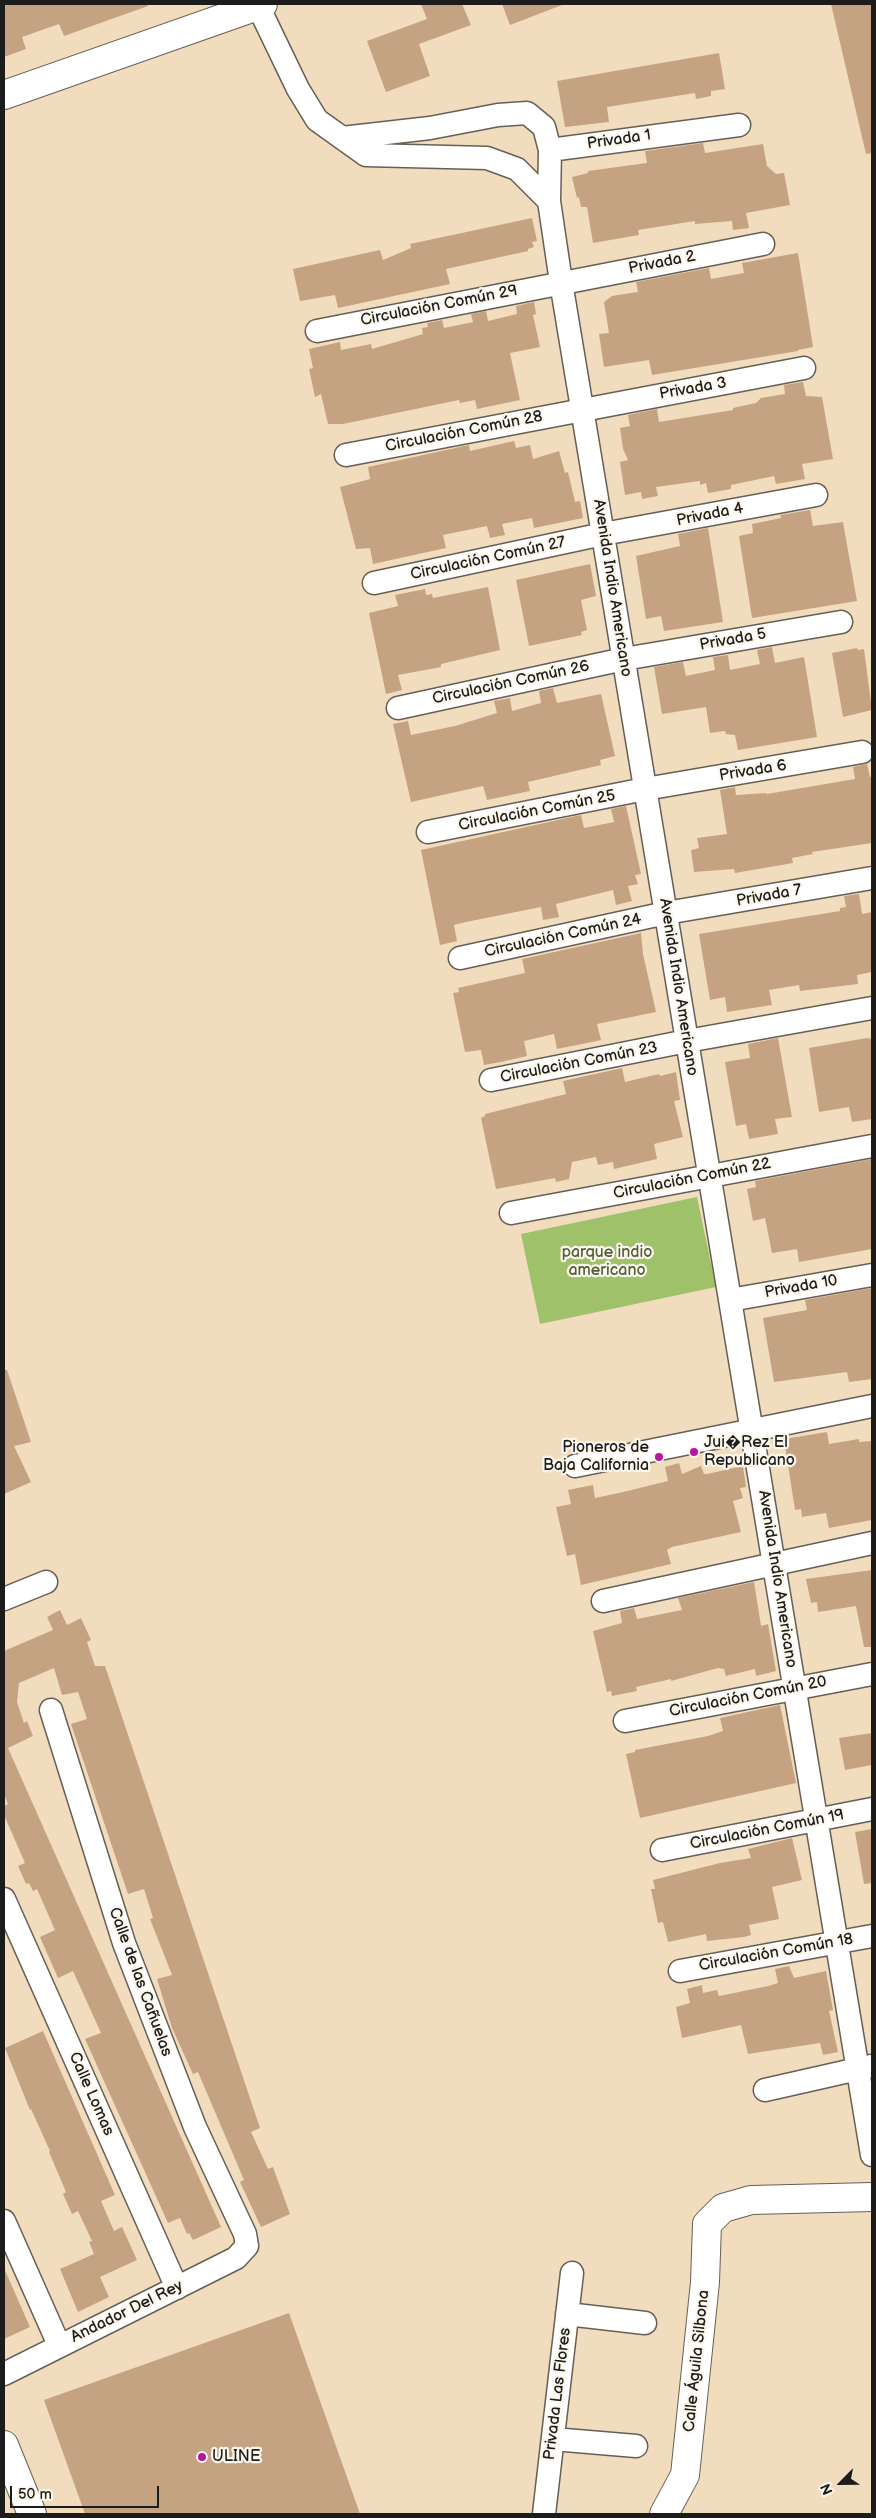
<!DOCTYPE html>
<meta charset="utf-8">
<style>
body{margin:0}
#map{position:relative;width:876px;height:2518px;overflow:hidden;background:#f2dcbe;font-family:"Balsamiq Sans",sans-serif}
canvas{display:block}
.frame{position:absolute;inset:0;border:5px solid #1c1c1c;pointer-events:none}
.north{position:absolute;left:816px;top:2458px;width:50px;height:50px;-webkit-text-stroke:4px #fbf7ec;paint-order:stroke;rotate:247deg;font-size:14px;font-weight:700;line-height:20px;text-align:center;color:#1c1c1c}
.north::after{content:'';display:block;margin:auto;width:18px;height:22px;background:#1c1c1c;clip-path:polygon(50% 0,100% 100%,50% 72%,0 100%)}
.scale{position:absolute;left:10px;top:2486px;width:149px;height:22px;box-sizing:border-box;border:2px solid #1c1c1c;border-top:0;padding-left:6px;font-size:15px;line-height:18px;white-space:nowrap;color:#1c1c1c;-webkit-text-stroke:4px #fbf7ec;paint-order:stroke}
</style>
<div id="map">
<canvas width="876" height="2518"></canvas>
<div class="frame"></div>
<div class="north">N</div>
<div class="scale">50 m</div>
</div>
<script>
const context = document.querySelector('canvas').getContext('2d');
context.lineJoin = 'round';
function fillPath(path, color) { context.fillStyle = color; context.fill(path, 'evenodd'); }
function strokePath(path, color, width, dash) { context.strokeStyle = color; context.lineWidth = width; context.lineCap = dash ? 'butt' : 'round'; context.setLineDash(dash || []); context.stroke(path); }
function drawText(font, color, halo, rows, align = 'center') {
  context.font = font + ' "Balsamiq Sans",sans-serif'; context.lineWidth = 4.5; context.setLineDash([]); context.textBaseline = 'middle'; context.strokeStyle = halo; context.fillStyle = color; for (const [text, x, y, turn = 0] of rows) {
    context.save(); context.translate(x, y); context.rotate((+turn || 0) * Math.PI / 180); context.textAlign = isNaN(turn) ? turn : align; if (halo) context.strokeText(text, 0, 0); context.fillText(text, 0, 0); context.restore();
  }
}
fillPath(new Path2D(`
 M 697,1197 L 716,1287 L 540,1324 L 521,1234 Z`), '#9fc16a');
fillPath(new Path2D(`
 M 4,4 L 147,4 L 148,6 L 64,36 L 59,24 L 22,37 L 26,49 L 4,57 Z
 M 421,4 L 462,4 L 471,25 L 419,44 L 430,76 L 386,92 L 367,41 L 427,19 Z
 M 502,4 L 561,4 L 562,5 L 510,25 Z
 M 831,4 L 872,4 L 872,153 L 866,154 Z
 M 719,53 L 725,89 L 711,91 L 711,96 L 696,99 L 695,93 L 607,107 L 609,122 L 565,127 L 557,81 Z
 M 703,143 L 705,153 L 763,144 L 767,166 L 776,174 L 784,173 L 790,205 L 746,213 L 749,228 L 733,230 L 732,221 L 695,224 L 695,221 L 638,230 L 639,235 L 593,243 L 587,207 L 581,207 L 579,197 L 577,198 L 572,177 L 588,173 L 588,171 L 647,163 L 645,151 Z
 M 532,218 L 537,241 L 532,242 L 534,247 L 528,249 L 528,251 L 446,269 L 450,284 L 338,308 L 335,295 L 300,301 L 293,269 L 380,250 L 383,260 L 411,248 L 410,244 Z
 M 798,253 L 813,347 L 798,350 L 798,351 L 652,375 L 649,360 L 604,367 L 599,334 L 609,333 L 604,302 L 612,296 L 638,292 L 636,282 L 709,268 L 711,279 L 744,273 L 742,263 Z
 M 534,302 L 536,314 L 533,315 L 540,347 L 510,353 L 520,400 L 477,409 L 475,400 L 460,403 L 459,400 L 343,424 L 328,424 L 321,394 L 315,397 L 309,369 L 313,368 L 309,349 L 340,342 L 341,350 L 371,344 L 372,349 L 423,334 L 422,328 L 428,327 L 427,323 L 442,320 L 444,328 L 473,322 L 471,314 L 486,311 L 488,321 L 517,314 L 516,306 Z
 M 803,382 L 806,396 L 822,397 L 833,459 L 802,464 L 805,479 L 776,484 L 774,476 L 731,485 L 731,489 L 708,493 L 706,483 L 700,485 L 700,481 L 656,487 L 658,496 L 642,499 L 641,492 L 625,495 L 620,462 L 628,460 L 623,449 L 620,428 L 630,426 L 628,415 L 657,409 L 659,422 L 733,410 L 733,408 L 756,403 L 761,398 L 785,394 L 784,385 Z
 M 514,441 L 516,448 L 530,445 L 533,459 L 559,451 L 565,473 L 568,472 L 575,502 L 580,501 L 583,518 L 534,528 L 532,518 L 502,524 L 505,535 L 490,538 L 487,526 L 443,535 L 446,548 L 373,564 L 370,548 L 356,549 L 340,487 L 370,479 L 368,467 L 469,445 L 470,451 Z
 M 810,510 L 813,526 L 843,522 L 857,601 L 752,618 L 739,536 L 753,533 L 752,524 L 781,518 L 780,515 Z
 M 708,528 L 723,622 L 664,631 L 661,616 L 646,619 L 636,556 L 680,546 L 678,534 Z
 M 590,564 L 596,596 L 581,600 L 587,630 L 581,632 L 582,635 L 529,646 L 516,580 Z
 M 488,587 L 500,650 L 441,664 L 441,667 L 398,675 L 402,690 L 386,694 L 369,613 L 398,606 L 395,595 L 425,589 L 426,595 L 432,594 L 433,598 Z
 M 772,647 L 775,663 L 804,657 L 817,737 L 738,750 L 735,735 L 726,734 L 725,731 L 710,733 L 706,707 L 662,714 L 654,667 L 683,662 L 686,676 L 715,670 L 713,657 L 728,655 L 730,670 L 760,664 L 757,650 Z
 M 857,648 L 858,650 L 864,649 L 872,710 L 843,717 L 832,653 Z
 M 553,688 L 557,703 L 601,694 L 615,756 L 600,760 L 601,765 L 528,782 L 530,791 L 487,800 L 483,786 L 411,802 L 393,724 L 408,721 L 411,735 L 455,726 L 497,713 L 494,701 L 510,698 L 512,711 L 541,703 L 539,691 Z
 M 867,764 L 870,777 L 872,776 L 872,843 L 812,852 L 813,854 L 792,858 L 793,863 L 735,873 L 734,869 L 694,872 L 691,850 L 699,848 L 697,838 L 727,834 L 720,790 L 735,787 L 736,795 L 766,793 L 767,794 L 855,779 L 853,767 Z
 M 626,806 L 641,874 L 635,875 L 638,884 L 628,886 L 632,901 L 616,905 L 613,890 L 556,904 L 559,917 L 543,920 L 541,907 L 466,922 L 454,925 L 457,941 L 440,945 L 421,850 L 581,815 L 584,828 L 614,822 L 611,809 Z
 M 859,894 L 862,914 L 872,912 L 872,972 L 857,975 L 858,984 L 800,991 L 799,985 L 769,990 L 772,1005 L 727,1012 L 725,997 L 710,1000 L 699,934 L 840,911 L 840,908 L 846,907 L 844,896 Z
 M 641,933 L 643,954 L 656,1012 L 597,1024 L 601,1040 L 592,1042 L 557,1049 L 554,1034 L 524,1041 L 527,1056 L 501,1062 L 484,1065 L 481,1050 L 465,1052 L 453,993 L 459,992 L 458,988 L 525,973 L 522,959 Z
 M 778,1038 L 792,1117 L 775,1119 L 778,1134 L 749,1139 L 746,1124 L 736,1126 L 725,1062 L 750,1058 L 748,1044 Z
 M 867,1038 L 872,1039 L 872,1119 L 852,1122 L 849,1107 L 819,1112 L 809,1048 Z
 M 622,1068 L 625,1082 L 659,1074 L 660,1076 L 676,1072 L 680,1100 L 674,1101 L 683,1137 L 654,1144 L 657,1159 L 614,1169 L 613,1162 L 598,1165 L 596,1157 L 572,1162 L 569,1179 L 556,1182 L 555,1178 L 496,1189 L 481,1118 L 485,1116 L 485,1114 L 566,1094 L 563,1081 Z
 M 872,1159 L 872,1249 L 799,1262 L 797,1249 L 772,1253 L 765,1218 L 753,1221 L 747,1189 L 756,1187 L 755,1181 Z
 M 872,1288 L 872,1379 L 849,1382 L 847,1372 L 774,1382 L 763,1318 L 807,1310 L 805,1300 Z
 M 4,1370 L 7,1370 L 31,1442 L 14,1446 L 31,1482 L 4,1494 Z
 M 827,1432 L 829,1444 L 859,1439 L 859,1442 L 872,1441 L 872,1520 L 829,1528 L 826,1513 L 802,1517 L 801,1509 L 795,1510 L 784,1439 Z
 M 679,1463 L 682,1474 L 701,1466 L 704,1474 L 707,1474 L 743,1466 L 746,1487 L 740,1488 L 743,1498 L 733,1501 L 741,1532 L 672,1547 L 667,1550 L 671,1564 L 581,1585 L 575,1554 L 567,1556 L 556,1507 L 571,1504 L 568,1490 L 593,1485 L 595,1498 L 619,1493 L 668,1481 L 665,1467 Z
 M 872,1570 L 872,1647 L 864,1647 L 856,1606 L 818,1612 L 817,1602 L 811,1603 L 806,1579 Z
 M 754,1582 L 761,1626 L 768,1624 L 776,1671 L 756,1676 L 755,1669 L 726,1676 L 724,1669 L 718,1668 L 671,1681 L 671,1679 L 636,1687 L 637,1691 L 612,1696 L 611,1691 L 607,1692 L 593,1631 L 622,1623 L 620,1611 L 634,1608 L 637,1619 L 682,1610 L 678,1598 Z
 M 60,1610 L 67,1625 L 81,1618 L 91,1640 L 87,1642 L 95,1666 L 105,1666 L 260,2128 L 251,2132 L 268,2169 L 273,2167 L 290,2214 L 261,2227 L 240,2182 L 244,2180 L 198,2072 L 193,2074 L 172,2028 L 157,1979 L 172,1975 L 150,1919 L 153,1918 L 144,1889 L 128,1894 L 71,1724 L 87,1719 L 78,1692 L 62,1695 L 54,1668 L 19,1683 L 17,1702 L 24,1723 L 27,1721 L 33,1736 L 8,1748 L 221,2227 L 193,2240 L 189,2233 L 187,2234 L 180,2218 L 168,2223 L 85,2039 L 101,2033 L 73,1971 L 58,1978 L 40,1937 L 55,1930 L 37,1889 L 33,1891 L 29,1883 L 26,1884 L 18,1866 L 25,1863 L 4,1815 L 4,1806 L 8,1804 L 4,1794 L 4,1651 L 53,1630 L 47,1617 Z
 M 780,1705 L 796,1783 L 640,1818 L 626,1754 L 635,1752 L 635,1750 L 708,1736 L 723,1731 L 720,1718 Z
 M 872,1733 L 872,1765 L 845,1770 L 839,1738 Z
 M 872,1829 L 872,1883 L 864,1884 L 855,1832 Z
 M 792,1838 L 802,1880 L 772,1887 L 779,1919 L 749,1925 L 751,1935 L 744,1937 L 707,1941 L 706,1934 L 668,1942 L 663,1922 L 658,1923 L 651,1889 L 655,1889 L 653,1880 L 720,1863 L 751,1858 L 748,1849 Z
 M 789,1966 L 794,1978 L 826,1971 L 833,2010 L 829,2011 L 838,2052 L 823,2055 L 820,2043 L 748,2054 L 741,2025 L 682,2038 L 676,2007 L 690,2003 L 687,1989 L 702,1985 L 703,1993 L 717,1990 L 719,1996 L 768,1986 L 778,1983 L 775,1969 Z
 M 43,2031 L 115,2195 L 101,2201 L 114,2231 L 122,2227 L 137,2260 L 100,2277 L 109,2297 L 78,2312 L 60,2269 L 94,2254 L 89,2242 L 92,2241 L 78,2211 L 72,2214 L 63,2194 L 66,2192 L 49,2152 L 50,2151 L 31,2109 L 30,2110 L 5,2048 Z
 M 4,2268 L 30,2327 L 4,2339 Z
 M 289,2313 L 360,2514 L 85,2514 L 44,2400 Z`), '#c5a382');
const minor = new Path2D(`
 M 258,6 L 298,89 L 317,120 L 366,155 L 487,158 L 517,169 L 549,201
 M 342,138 L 430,128 L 498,115 L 527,113 L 544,127 L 550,150 L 549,201 L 561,282 L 872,2155
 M 550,150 L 739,125
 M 317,331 L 763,244
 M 346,455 L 804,368
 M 374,583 L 603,534 L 816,495
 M 398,708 L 624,659 L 841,622
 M 428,832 L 645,789 L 862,752
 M 460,958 L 666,913 L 872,878
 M 491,1080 L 687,1041 L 872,1008
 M 511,1213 L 872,1146
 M 730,1300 L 872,1275
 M 575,1466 L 872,1406
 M 4,1599 L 46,1582
 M 603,1601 L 872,1543
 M 625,1721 L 872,1674
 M 662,1850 L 872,1809
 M 4,1899 L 177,2288
 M 680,1971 L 872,1936
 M 765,2090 L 871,2066
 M 4,2221 L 59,2345
 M 567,2314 L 645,2323
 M 4,2374 L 236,2258 L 247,2246 L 245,2234 L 195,2127 L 124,1943 L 51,1710
 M 553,2439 L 636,2446
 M 544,2514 L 572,2273`);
const tertiary = new Path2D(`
 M 4,95 L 263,4
 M 664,2514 L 685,2475 L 705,2282 L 707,2224 L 723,2208 L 751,2200 L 872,2197`);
const primary = new Path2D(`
 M 4,2445 L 32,2514`);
strokePath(minor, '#675f55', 25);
strokePath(tertiary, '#675f55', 30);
strokePath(primary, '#675f55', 30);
strokePath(minor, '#fff', 22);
strokePath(tertiary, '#fff', 28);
strokePath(primary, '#fff', 28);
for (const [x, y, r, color] of [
 [694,1452,5,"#b5179e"],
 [659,1457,5,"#b5179e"],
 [202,2457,5,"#b5179e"]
]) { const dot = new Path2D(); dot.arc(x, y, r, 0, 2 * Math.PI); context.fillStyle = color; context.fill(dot); strokePath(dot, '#fbf7ec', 2); }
drawText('16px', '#1c1c1c', '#fbf7ec', [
 ["Privada 1",619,140,-8],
 ["Privada 2",662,263,-11],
 ["Circulación Común 29",439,306,-11],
 ["Privada 3",693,389,-10],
 ["Circulación Común 28",464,432,-11],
 ["Privada 4",710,515,-11],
 ["Circulación Común 27",488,559,-12],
 ["Avenida Indio Americano",612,588,81],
 ["Privada 5",733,640,-10],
 ["Circulación Común 26",511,683,-12],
 ["Privada 6",753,771,-9],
 ["Circulación Común 25",537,811,-11],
 ["Privada 7",769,896,-10],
 ["Circulación Común 24",563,936,-12],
 ["Avenida Indio Americano",678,987,81],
 ["Circulación Común 23",579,1063,-11],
 ["Circulación Común 22",692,1179,-11],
 ["Privada 10",801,1287,-10],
 ["Avenida Indio Americano",777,1579,81],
 ["Circulación Común 20",748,1697,-11],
 ["Circulación Común 19",767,1830,-11],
 ["Circulación Común 18",776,1953,-10],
 ["Calle de las Cañuelas",140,1982,70],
 ["Calle Lomas",91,2094,66],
 ["Andador Del Rey",127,2312,-26],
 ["Calle Águila Silbona",697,2361,-84],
 ["Privada Las Flores",558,2394,-83]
]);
drawText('16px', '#505e3b', '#fbf7ec', [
 ["parque indio",607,1253],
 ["americano",607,1271]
]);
drawText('16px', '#1c1c1c', '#fbf7ec', [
 ["Jui�Rez El",704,1443],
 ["Republicano",704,1461],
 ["Pioneros de",649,1448,"right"],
 ["Baja California",649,1466,"right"],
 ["ULINE",212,2457]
], 'left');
</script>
